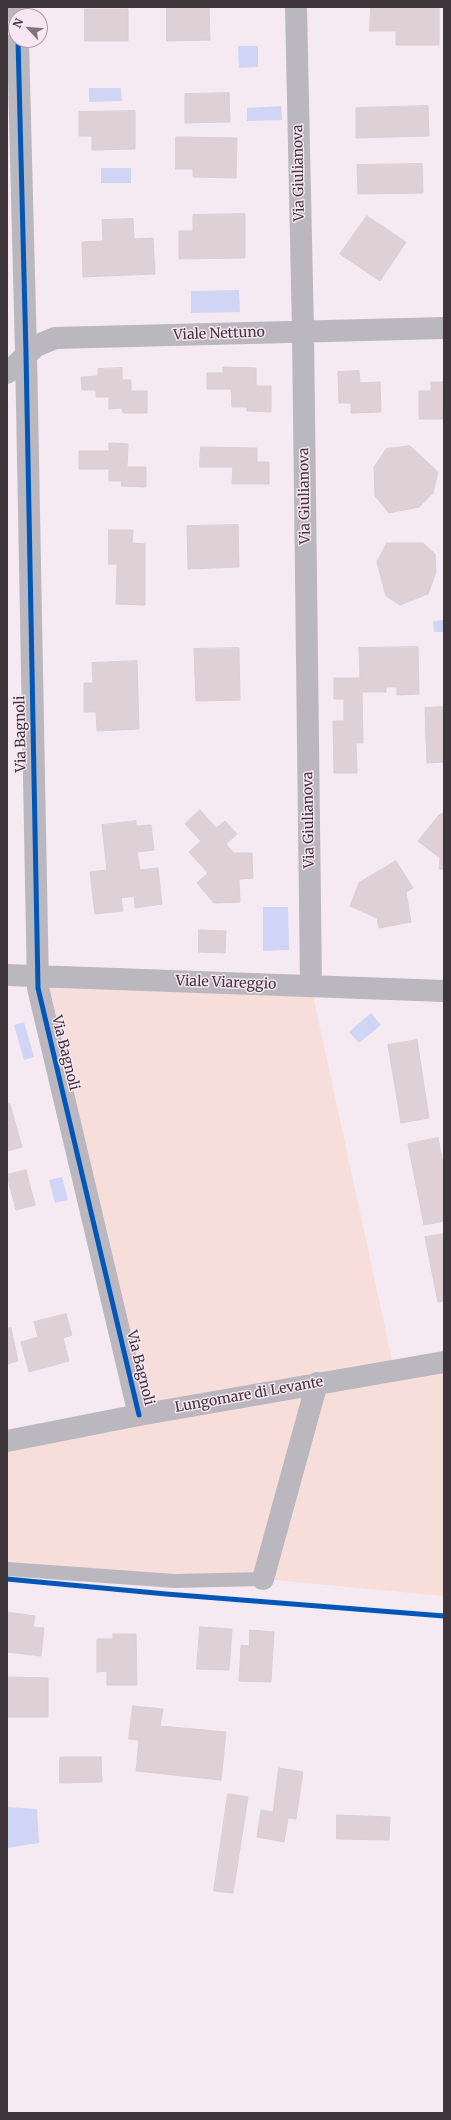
<!DOCTYPE html>
<style>
body{margin:0}
#map{position:relative;width:451px;height:2120px;overflow:hidden;background:#f5eaf2;font-family:Merriweather,serif}
canvas{display:block}
.frame{position:absolute;inset:0;border:8px solid #3d353a;pointer-events:none}
.north{position:absolute;left:8px;top:8px;width:40px;height:40px;box-sizing:border-box;background:#f9e6f3;border:1px solid #ae9fa9;border-radius:50%;rotate:296deg;font-size:11px;font-weight:700;line-height:16px;text-align:center;color:#3d353a}
.north::after{content:'';display:block;margin:auto;width:14px;height:18px;background:#7d747a;clip-path:polygon(50% 0,100% 100%,50% 72%,0 100%)}
</style>
<div id="map">
<canvas width="451" height="2120"></canvas>
<div class="frame"></div>
<div class="north">N</div>
</div>
<script>
const context = document.querySelector('canvas').getContext('2d');
context.lineJoin = 'round';
function fillPath(path, color) { context.fillStyle = color; context.fill(path, 'evenodd'); }
function strokePath(path, color, width, dash) { context.strokeStyle = color; context.lineWidth = width; context.lineCap = dash ? 'butt' : 'round'; context.setLineDash(dash || []); context.stroke(path); }
function drawText(font, color, halo, rows, align = 'center') {
  context.font = font + ' Merriweather,serif'; context.lineWidth = 3; context.setLineDash([]); context.textBaseline = 'middle'; context.strokeStyle = halo; context.fillStyle = color; for (const [text, x, y, turn = 0] of rows) {
    context.save(); context.translate(x, y); context.rotate((+turn || 0) * Math.PI / 180); context.textAlign = isNaN(turn) ? turn : align; if (halo) context.strokeText(text, 0, 0); context.fillText(text, 0, 0); context.restore();
  }
}
fillPath(new Path2D(`
 M 37,976 L 311,986 L 394,1369 L 444,1362 L 444,1596 L 263,1579 L 7,1564 L 7,1441 L 139,1415 Z`), '#f8dedb');
fillPath(new Path2D(`
 M 238,46 L 258,46 L 258,67 L 239,68 Z
 M 89,88 L 121,88 L 122,101 L 89,102 Z
 M 281,106 L 282,120 L 247,121 L 247,108 Z
 M 101,168 L 131,168 L 131,183 L 101,183 Z
 M 239,290 L 240,312 L 191,313 L 191,291 Z
 M 444,620 L 444,632 L 434,632 L 433,621 Z
 M 263,907 L 288,907 L 289,950 L 263,951 Z
 M 371,1013 L 381,1025 L 359,1043 L 349,1032 Z
 M 24,1022 L 34,1057 L 24,1060 L 14,1025 Z
 M 62,1177 L 68,1200 L 55,1203 L 49,1180 Z
 M 7,1807 L 37,1809 L 39,1843 L 7,1848 Z`), '#d0d4f5');
const building = new Path2D(`
 M 167,7 L 209,7 L 210,40 L 167,41 Z
 M 371,8 L 439,8 L 439,45 L 396,45 L 396,31 L 370,31 Z
 M 85,9 L 128,9 L 128,41 L 85,41 Z
 M 229,93 L 230,122 L 185,123 L 185,94 Z
 M 428,106 L 429,136 L 356,138 L 356,108 Z
 M 135,111 L 135,149 L 92,150 L 92,136 L 79,136 L 79,112 Z
 M 176,137 L 237,138 L 236,178 L 193,177 L 193,169 L 176,169 Z
 M 422,164 L 423,193 L 358,194 L 357,165 Z
 M 245,214 L 245,258 L 179,259 L 179,231 L 193,231 L 193,215 Z
 M 367,216 L 406,242 L 380,281 L 340,254 Z
 M 133,219 L 134,239 L 153,238 L 155,274 L 83,277 L 82,242 L 103,241 L 102,220 Z
 M 223,367 L 256,368 L 256,386 L 271,386 L 271,412 L 247,411 L 247,407 L 232,407 L 231,389 L 207,389 L 207,373 L 223,373 Z
 M 122,368 L 122,380 L 131,380 L 131,391 L 147,391 L 147,413 L 123,413 L 122,408 L 109,409 L 109,397 L 96,397 L 96,390 L 82,390 L 81,377 L 98,376 L 98,369 Z
 M 359,371 L 360,383 L 380,382 L 381,412 L 351,413 L 351,403 L 339,403 L 338,372 Z
 M 431,382 L 444,382 L 443,419 L 419,419 L 419,391 L 431,391 Z
 M 109,443 L 128,444 L 127,467 L 146,467 L 146,487 L 121,486 L 122,481 L 109,481 L 109,469 L 79,469 L 79,451 L 109,451 Z
 M 410,446 L 438,472 L 433,493 L 419,507 L 389,513 L 375,496 L 374,467 L 386,449 Z
 M 201,447 L 257,448 L 257,462 L 269,462 L 269,484 L 232,484 L 233,467 L 200,467 Z
 M 238,525 L 239,567 L 188,569 L 187,526 Z
 M 109,530 L 133,530 L 132,543 L 145,544 L 145,605 L 116,604 L 117,564 L 109,564 Z
 M 387,543 L 423,543 L 435,554 L 436,572 L 428,594 L 400,605 L 386,596 L 377,562 Z
 M 418,647 L 419,694 L 397,695 L 397,687 L 386,687 L 386,692 L 362,692 L 363,743 L 356,743 L 357,773 L 334,773 L 333,721 L 344,721 L 344,699 L 334,699 L 334,678 L 360,678 L 359,648 Z
 M 239,648 L 240,700 L 196,701 L 194,649 Z
 M 137,661 L 139,729 L 97,731 L 96,712 L 84,712 L 84,683 L 93,683 L 92,663 Z
 M 444,707 L 444,762 L 427,763 L 425,708 Z
 M 200,810 L 216,828 L 225,821 L 237,834 L 226,844 L 234,853 L 252,853 L 253,878 L 239,879 L 240,902 L 214,903 L 197,883 L 208,873 L 189,852 L 201,841 L 185,824 Z
 M 444,813 L 444,869 L 439,869 L 440,858 L 418,841 L 439,815 Z
 M 136,821 L 136,826 L 151,825 L 154,850 L 137,852 L 140,870 L 158,868 L 162,904 L 135,908 L 134,896 L 121,898 L 123,911 L 95,914 L 90,872 L 107,870 L 102,825 Z
 M 396,861 L 413,888 L 406,892 L 411,922 L 379,928 L 377,918 L 350,906 L 359,883 Z
 M 199,930 L 226,931 L 225,953 L 199,952 Z
 M 417,1040 L 429,1118 L 401,1123 L 388,1045 Z
 M 10,1104 L 22,1147 L 7,1151 L 7,1105 Z
 M 438,1138 L 444,1168 L 444,1221 L 424,1225 L 408,1144 Z
 M 26,1170 L 35,1205 L 16,1210 L 7,1175 Z
 M 444,1234 L 444,1301 L 438,1302 L 425,1237 Z
 M 66,1314 L 72,1335 L 63,1338 L 69,1361 L 29,1372 L 21,1342 L 38,1337 L 34,1322 Z
 M 11,1328 L 18,1361 L 7,1364 L 7,1329 Z
 M 7,1612 L 35,1616 L 33,1627 L 44,1628 L 41,1656 L 7,1652 Z
 M 200,1627 L 232,1629 L 229,1670 L 197,1669 Z
 M 250,1630 L 274,1632 L 271,1682 L 239,1681 L 241,1645 L 249,1646 Z
 M 113,1634 L 136,1634 L 137,1685 L 107,1685 L 107,1671 L 97,1672 L 97,1639 L 113,1639 Z
 M 7,1677 L 48,1678 L 48,1717 L 7,1717 Z
 M 133,1706 L 163,1709 L 160,1726 L 226,1732 L 221,1780 L 136,1771 L 139,1740 L 129,1739 Z
 M 60,1757 L 101,1757 L 102,1782 L 60,1783 Z
 M 279,1768 L 303,1772 L 296,1819 L 288,1818 L 284,1842 L 257,1837 L 261,1810 L 273,1812 Z
 M 228,1794 L 248,1797 L 233,1893 L 214,1891 Z
 M 337,1815 L 390,1817 L 389,1840 L 337,1839 Z`);
fillPath(building, '#dfd0d5');
strokePath(building, '#d8cfd3', 1);
strokePath(new Path2D(`
 M 7,1569 L 175,1581 L 263,1579`), '#bbb7be', 14);
strokePath(new Path2D(`
 M 17,7 L 18,16
 M 296,7 L 303,332 L 311,986
 M 18,40 L 26,353 L 38,988 L 139,1415
 M 7,373 L 36,346 L 55,338 L 444,328
 M 7,975 L 444,991
 M 7,1441 L 139,1415 L 444,1362
 M 263,1579 L 317,1383`), '#bbb7be', 22);
strokePath(new Path2D(`
 M 18,40 L 26,353 L 38,988 L 139,1415
 M 7,1579 L 166,1594 L 444,1616`), '#0057b8', 5);
drawText('14px', '#3d353a', '#f9e6f3', [
 ["Via Giulianova",299,173,-91],
 ["Viale Nettuno",219,334,-2],
 ["Via Giulianova",305,496,-91],
 ["Via Bagnoli",21,734,-91],
 ["Via Giulianova",309,820,-91],
 ["Viale Viareggio",226,983,2],
 ["Via Bagnoli",65,1053,76],
 ["Via Bagnoli",140,1368,76],
 ["Lungomare di Levante",249,1395,-10]
]);
</script>
